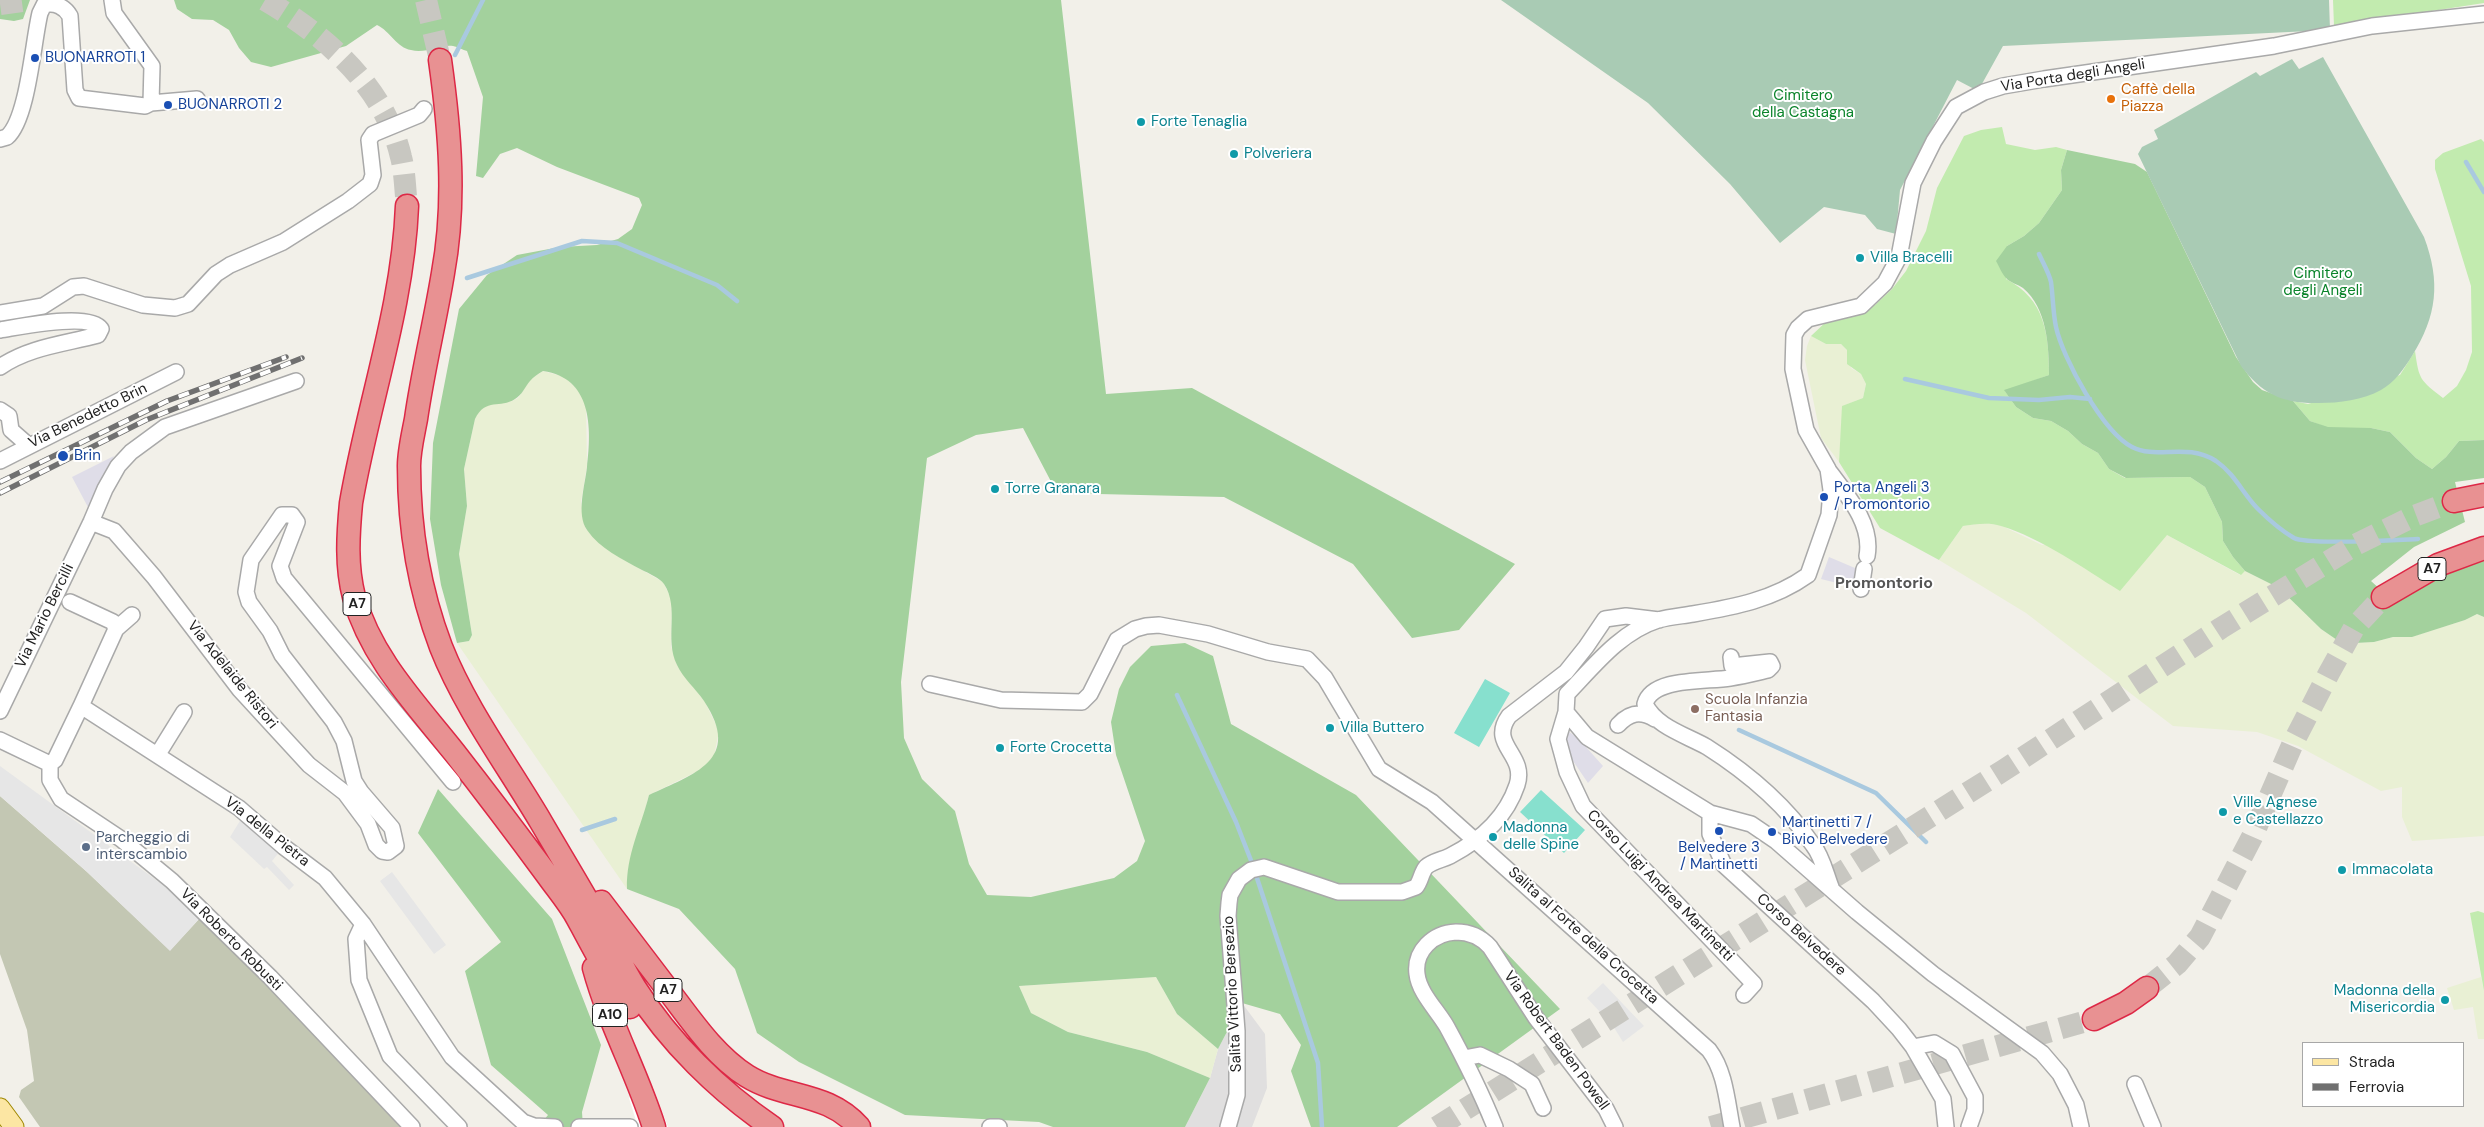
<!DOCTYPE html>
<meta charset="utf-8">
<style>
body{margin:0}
#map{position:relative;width:2484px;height:1127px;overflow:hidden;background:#f2f0e9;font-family:"DM Sans",sans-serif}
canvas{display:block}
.legend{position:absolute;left:2302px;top:1042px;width:162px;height:65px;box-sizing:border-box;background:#fff;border:1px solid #a7a7a7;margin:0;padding:6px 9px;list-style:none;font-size:15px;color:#222}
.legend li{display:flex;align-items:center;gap:10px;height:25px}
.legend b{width:25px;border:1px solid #a7a7a7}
</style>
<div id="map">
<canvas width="2484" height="1127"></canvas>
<ul class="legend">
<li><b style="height:6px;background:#fce6a3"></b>Strada</li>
<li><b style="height:6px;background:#707070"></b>Ferrovia</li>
</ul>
</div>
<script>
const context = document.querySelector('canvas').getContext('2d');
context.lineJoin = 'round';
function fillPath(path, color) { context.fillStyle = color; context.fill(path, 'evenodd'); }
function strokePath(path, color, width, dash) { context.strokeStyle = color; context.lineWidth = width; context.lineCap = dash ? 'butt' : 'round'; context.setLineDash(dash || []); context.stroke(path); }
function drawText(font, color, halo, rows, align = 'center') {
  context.font = font + ' "DM Sans",sans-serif'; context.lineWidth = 4; context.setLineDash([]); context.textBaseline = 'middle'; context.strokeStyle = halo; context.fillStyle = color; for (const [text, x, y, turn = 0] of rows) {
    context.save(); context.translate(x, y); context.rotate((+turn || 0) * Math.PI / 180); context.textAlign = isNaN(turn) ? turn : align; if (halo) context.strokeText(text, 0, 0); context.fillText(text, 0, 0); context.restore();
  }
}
fillPath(new Path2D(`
 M 1242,1003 L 1265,1034 L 1267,1088 L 1252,1127 L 1185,1127 L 1210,1078 L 1218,1049 Z`), '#e0dfdf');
fillPath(new Path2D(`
 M 0,796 L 86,871 L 170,950 L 200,918 L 406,1127 L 40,1127 L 19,1097 L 21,1090 L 34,1081 L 27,1030 L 0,954 Z`), '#c3c7b3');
fillPath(new Path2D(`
 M 1811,336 L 1826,344 L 1841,344 L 1847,350 L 1851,368 L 1861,374 L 1866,384 L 1863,398 L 1843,406 L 1839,462 L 1821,438 L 1805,360 L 1807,346 Z
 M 543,371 L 565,377 L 580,392 L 586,404 L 587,466 L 581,502 L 586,529 L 614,554 L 663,582 L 672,600 L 671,646 L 677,665 L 705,702 L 719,731 L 714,756 L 702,769 L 649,795 L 627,878 L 627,889 L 457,643 L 469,641 L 472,635 L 459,554 L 467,506 L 464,469 L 475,419 L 478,412 L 489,404 L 512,401 L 518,398 L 531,379 Z
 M 1982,523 L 2000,525 L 2042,545 L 2167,535 L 2240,575 L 2245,571 L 2279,588 L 2321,629 L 2337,640 L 2355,643 L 2374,642 L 2393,637 L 2411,637 L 2465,620 L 2477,614 L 2484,617 L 2484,836 L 2412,841 L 2402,817 L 2402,787 L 2381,791 L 2298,746 L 2257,732 L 2173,726 L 2026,613 L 1939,560 L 1963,526 Z
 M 1156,977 L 1177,1014 L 1218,1049 L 1210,1078 L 1147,1052 L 1068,1032 L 1031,1013 L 1019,986 Z
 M 2481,977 L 2484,991 L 2484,1039 L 2478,1039 L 2473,1007 L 2454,1010 L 2447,988 Z`), '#e9f0d4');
fillPath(new Path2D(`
 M 2333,0 L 2484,0 L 2484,3 L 2334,26 Z
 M 2002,127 L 2006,144 L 2035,150 L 2056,147 L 2067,150 L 2061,170 L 2062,190 L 2039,223 L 2024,236 L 2007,246 L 2006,279 C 2045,299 2049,334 2049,375 L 2005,391 L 2016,407 L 2033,418 L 2051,421 L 2068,431 L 2082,444 L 2098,453 L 2109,469 L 2125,478 L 2190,477 L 2205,487 L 2222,522 L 2223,541 L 2233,557 L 2245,571 L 2241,575 L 2167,535 L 2120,591 C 2083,568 2043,539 2001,526 C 1989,522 1975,524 1963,526 L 1939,560 L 1880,528 L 1839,462 L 1842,406 L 1863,398 L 1866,384 L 1861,374 L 1847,364 L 1847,350 L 1841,344 L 1826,344 L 1811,336 L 1829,319 L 1875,305 L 1892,289 L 1906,271 L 1926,231 L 1937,188 L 1964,136 L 1981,130 Z
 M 2481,139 L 2484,142 L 2484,440 L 2459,441 L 2446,457 L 2432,469 L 2416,458 L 2390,432 L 2371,428 L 2328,428 L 2310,421 L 2293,401 L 2308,404 L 2400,375 L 2415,351 C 2419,380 2420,380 2443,398 L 2457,386 L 2466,370 L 2472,352 L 2471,286 L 2435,169 L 2435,160 L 2443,153 Z
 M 2478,911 L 2484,913 L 2484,991 L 2470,913 Z`), '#c2ebaf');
fillPath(new Path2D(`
 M 0,0 L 30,0 L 23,19 L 14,21 L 0,19 Z
 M 174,0 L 1061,0 L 1106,394 L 1192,388 L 1515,564 L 1459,630 L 1412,638 L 1353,564 L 1224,497 L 1057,493 L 1023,428 L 976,435 L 927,458 L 901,682 L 904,738 L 922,779 L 955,811 L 969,864 L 987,895 L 1031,897 L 1114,878 L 1137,861 L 1145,841 L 1116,755 L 1111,722 L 1119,689 L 1130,667 L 1151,646 L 1185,643 L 1213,656 L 1231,724 L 1356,795 L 1560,1009 L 1397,1127 L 1311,1127 L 1291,1071 L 1301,1045 L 1280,1014 L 1242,1003 L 1218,1049 L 1177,1014 L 1156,977 L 1019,986 L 1031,1013 L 1068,1032 L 1147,1052 L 1210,1078 L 1185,1127 L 1053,1127 L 1039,1122 L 905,1115 L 799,1062 L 757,1033 L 735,969 L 679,909 L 627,889 C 626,855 641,827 649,795 C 694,774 743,760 704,701 C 696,689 683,678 677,665 C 664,639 680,608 664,584 C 660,578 648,573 642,570 C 622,559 600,549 587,530 C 576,514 585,485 587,467 C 592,427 592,378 543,371 C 538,374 533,377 530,381 C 525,387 522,395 515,399 C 500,409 486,397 475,419 L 464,469 L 467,506 L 459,554 L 472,635 L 469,641 L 457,643 L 441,585 L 430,519 L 433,443 L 459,309 L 487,275 L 517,255 L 560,247 L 597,245 L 618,239 L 632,229 L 642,205 L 639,198 L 557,167 L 517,148 L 500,154 L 483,178 L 476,176 L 483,97 L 467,51 C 463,50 458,47 453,46 C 441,44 426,54 411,50 C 397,48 390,31 377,25 L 346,46 L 271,67 L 251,62 L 239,48 L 229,30 L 213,20 L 192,19 L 177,9 Z
 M 2067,150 L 2135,164 L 2147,172 L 2236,357 L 2253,382 L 2262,390 L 2293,401 L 2310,421 L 2328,427 L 2371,428 L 2390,432 L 2416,458 L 2432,469 L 2446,457 L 2459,441 L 2484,440 L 2484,478 L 2455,482 L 2465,522 L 2414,547 L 2371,581 L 2394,602 L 2442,572 L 2484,557 L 2484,617 L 2477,614 L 2465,620 L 2412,637 L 2393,637 L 2374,642 L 2355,643 L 2337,640 L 2321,629 L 2279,588 L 2245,571 L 2233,557 L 2223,541 L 2222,522 L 2205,487 L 2190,477 L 2126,478 L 2109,469 L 2098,453 L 2082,444 L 2068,431 L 2051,421 L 2033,418 L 2016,407 L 2004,390 L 2049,375 C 2049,346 2047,308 2023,288 C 2018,284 2010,283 2006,278 C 2002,274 1999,266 1996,261 L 2007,246 L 2024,236 L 2039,223 L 2062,190 L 2061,170 Z
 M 438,789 L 552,919 L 601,1045 L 582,1112 L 583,1127 L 538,1127 L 548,1115 L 491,1065 L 465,971 L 501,942 L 418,833 Z`), '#a3d19d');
fillPath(new Path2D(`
 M 1501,0 L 2329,0 L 2330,30 L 2003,46 L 1978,91 L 1957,80 L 1900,190 L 1896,234 L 1877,229 L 1865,215 L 1824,207 L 1780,243 L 1730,184 L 1648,103 Z
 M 2323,57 L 2424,237 C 2441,282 2437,316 2412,356 C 2403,370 2395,382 2381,390 C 2363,400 2339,403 2319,403 C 2283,404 2262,394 2241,366 L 2138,154 L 2142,147 L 2158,139 L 2154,130 L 2256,72 L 2260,76 L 2292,59 L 2299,69 Z`), '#a9cbb4');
fillPath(new Path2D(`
 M 1485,679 L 1510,693 L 1479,747 L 1454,733 Z
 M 1541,790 L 1585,830 L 1564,853 L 1520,812 Z`), '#87e0ce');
fillPath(new Path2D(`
 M 0,766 L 163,885 L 200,918 L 170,951 L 86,871 L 0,796 Z
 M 243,816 L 281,850 L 272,861 L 294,885 L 289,890 L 267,867 L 264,869 L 230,837 Z
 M 392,872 L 446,945 L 434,954 L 380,881 Z
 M 1603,983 L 1644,1026 L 1623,1042 L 1613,1026 L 1587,998 Z`), '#e6e6e6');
fillPath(new Path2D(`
 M 114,456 L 90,511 L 72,477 Z
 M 1829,557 L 1862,571 L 1857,588 L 1821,579 Z
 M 1562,727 L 1578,738 L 1603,766 L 1588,783 L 1558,739 Z`), '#dfdde8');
fillPath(new Path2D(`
 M 653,1087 L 668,1127 L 638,1127 L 629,1098 Z`), '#fff');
strokePath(new Path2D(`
 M 455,55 L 483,0
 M 2466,162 L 2484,192
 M 2039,254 C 2043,263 2049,273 2051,282 C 2053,297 2053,313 2056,327 C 2063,359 2103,432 2132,447 C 2157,460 2186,442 2216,461 C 2235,474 2243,494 2258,509 C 2268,519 2282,531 2294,538 C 2307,545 2398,540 2418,539
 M 467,278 L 582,241 L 617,243 L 717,285 L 737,301
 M 1905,379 L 1989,398 L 2039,400 L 2070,397 L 2090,399
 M 1177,695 L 1236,822 L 1252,863 L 1318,1063 L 1322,1127
 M 1739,730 L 1876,793 L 1926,842
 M 582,830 L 615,819`), '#a9c9df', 4.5);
strokePath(new Path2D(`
 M 265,0 C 325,35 385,87 401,157 C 405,172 405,190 407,206
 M 426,0 L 440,60
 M 0,4 L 29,0
 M 2147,988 L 2177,964 L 2200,937 L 2252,837 L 2293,743 L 2329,673 L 2354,628 L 2383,597
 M 1437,1127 L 2004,770 L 2221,628 L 2355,545 L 2414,516 L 2454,501
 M 1711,1127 L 2094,1019`), '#c8c7c1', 22, [22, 11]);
const minor = new Path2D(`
 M 151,103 L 197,99
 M 0,139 L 7,137 C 28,119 33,41 40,13 L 44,5 C 55,2 65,7 70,16 L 75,90 L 79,98 L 145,106 L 151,103 L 152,66 L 114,13 L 112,0
 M 0,313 L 43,306 L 73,287 L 84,286 L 143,305 L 175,308 L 188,304 L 216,274 L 230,265 L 283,242 L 348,201 L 370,184 L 373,175 L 369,140 L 373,134 L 419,115 L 424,109
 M 0,330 C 20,327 89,312 101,329 L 98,335 C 64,344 29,347 0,367
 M 0,410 L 9,416 L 11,430 L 28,445
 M 0,461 L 176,372
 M 1829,471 C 1847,495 1873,524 1867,556
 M 91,522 L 114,531 L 154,577 L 240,690 L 309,765 L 345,793 L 368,824 L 376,845 L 382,851 L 388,852 L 396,846 L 392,828 L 361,792 L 354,781 L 344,741 L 334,722 L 282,655 L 270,631 L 249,602 L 246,592 L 251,560 L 282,515 L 292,515 L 297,522 L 280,566 L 284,578 L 453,782
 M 1861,589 L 1864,569
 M 70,602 L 113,622 L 116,629 L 81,706
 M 116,629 L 132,615
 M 1731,657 L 1732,666 L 1770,662 L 1772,666 L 1768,670 C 1755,673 1743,676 1730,678 C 1707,682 1652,677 1645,704 C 1656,727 1686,735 1707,747 C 1748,773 1785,804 1813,845 C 1822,856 1826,874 1831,887
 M 930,684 L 1001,700 L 1082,702 L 1090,694 L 1117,640 L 1135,629 L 1146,626 L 1159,625 L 1208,634 L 1268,652 L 1307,659 L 1325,678 L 1379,769 L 1432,802 L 1709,1050 C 1725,1071 1727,1101 1732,1127
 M 0,711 L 91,522 L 105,489 L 118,466 L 131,452 L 165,427 L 296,381
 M 1566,712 L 1558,739 L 1567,772 L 1583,806 L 1754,984 L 1744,995
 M 1618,725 C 1629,713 1640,710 1655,719
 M 0,740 L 50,764 L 55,760 L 81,706 L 239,808 L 284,847 L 325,878 L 363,924 L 452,1057 L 523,1122 L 534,1126 L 555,1127
 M 158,754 L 184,712
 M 50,764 L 50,780 L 61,799 L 121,839 L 172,881 L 270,977 L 412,1127
 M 1710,813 L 1710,834 L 1724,865 L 1873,1001 L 1899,1029 L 1913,1047 L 1943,1099 L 1946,1127
 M 363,924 L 356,939 L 359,980 L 390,1056 L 459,1127
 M 1913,1047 L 1934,1043 L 1952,1054 L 1975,1097 L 1975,1110 L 1969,1127
 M 1464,1058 L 1480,1055 L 1509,1069 L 1532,1084 L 1543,1108
 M 2135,1084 L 2153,1127
 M 579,1127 L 630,1127
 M 990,1127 L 999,1127
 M 1228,1127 L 1237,1095 L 1237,1031 L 1228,916 L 1229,903 L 1230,895 L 1239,879 L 1251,870 L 1264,867 L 1338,892 L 1402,892 L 1416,887 C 1421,881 1421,873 1426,867 C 1433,861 1442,860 1450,856 C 1479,841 1506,818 1517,785 C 1527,754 1488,745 1509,716 L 1566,672 L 1586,647 L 1605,619 L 1626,616 L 1659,620
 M 1495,1127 C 1481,1092 1465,1060 1447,1027 C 1438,1011 1419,993 1417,974 C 1414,951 1433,933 1456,932 C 1469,932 1481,937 1490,947 L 1536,1018 L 1606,1109 L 1615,1127
 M 2081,1127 L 2076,1105 L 2060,1074 L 2042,1053 L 1933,974 L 1857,912 L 1776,841 L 1751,824 L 1710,813 L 1587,737 L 1566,712 L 1567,694 C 1594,666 1620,632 1658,620 C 1669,617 1681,616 1693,614 C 1734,607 1773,600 1808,575 L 1829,515 L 1831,490 L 1828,469 L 1806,430 L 1793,369 L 1794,335 L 1798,328 L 1808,319 L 1861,306 L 1885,283 L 1899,257 L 1913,183 L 1934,141 L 1956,107 L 1984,92 L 2003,86 L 2044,79 L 2274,46 L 2372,26 L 2484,14`);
const major = new Path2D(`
 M 0,1108 L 14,1127`);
const highway = new Path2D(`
 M 440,60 C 450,131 456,202 443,273 C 435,322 423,370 416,419 C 413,435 409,451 409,466 C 409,528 419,589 441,647 C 465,708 508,766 541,822 C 562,858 584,894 604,930 C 615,949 623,970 635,988 C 669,1042 719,1091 772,1127
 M 407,206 C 403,307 368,404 351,503 C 348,535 346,566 354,597 C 371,658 416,704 454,752 C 486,793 517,834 548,876 C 558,890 570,904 578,919 C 594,949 610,980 630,1007
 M 2454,501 L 2484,495
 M 2383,597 L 2438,565 L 2484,548
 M 601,902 C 623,931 646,961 668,990 C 691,1020 714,1055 747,1076 C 784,1099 827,1091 859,1127
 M 594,968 C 609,1023 637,1073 654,1127
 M 2094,1019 L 2126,1003 L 2147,988`);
strokePath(minor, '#a9a9a9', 18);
strokePath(major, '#9f8700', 21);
strokePath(highway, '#dd2846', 25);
strokePath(minor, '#fff', 15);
strokePath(major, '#fce6a3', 19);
strokePath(highway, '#e89192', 22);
const rail = new Path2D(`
 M 0,482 L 167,401 L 286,357
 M 0,493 L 146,420 L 302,358`);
strokePath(rail, '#707070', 5.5);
strokePath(rail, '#fff', 4, [11]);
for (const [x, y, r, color] of [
 [35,58,5,"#1a4fb4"],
 [2111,99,5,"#e8710a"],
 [168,105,5,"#1a4fb4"],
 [1141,122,5,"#0f9aa8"],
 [1234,154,5,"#0f9aa8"],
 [1860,258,5,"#0f9aa8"],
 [63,456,6,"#1a4fb4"],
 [995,489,5,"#0f9aa8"],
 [1824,497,5,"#1a4fb4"],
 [1695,709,5,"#8d6e63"],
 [1330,728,5,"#0f9aa8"],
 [1000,748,5,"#0f9aa8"],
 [2223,812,5,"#0f9aa8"],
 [1719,831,5,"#1a4fb4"],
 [1772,832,5,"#1a4fb4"],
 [1493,837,5,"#0f9aa8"],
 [86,847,5,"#5c6f8a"],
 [2342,870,5,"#0f9aa8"],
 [2445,1000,5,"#0f9aa8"]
]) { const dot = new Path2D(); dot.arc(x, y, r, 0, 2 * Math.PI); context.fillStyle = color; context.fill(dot); strokePath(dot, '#fff', 2); }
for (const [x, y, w] of [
 [2432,569,28],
 [357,604,28],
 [668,990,28],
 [610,1015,35]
]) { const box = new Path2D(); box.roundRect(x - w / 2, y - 11.5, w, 23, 4); context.fillStyle = '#fff'; context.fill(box); strokePath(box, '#222', 1); }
drawText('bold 14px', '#222', null, [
 ["A7",2432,569],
 ["A7",357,604],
 ["A7",668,990],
 ["A10",610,1015]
]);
drawText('15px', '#164399', '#fff', [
 ["BUONARROTI 1",45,58],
 ["BUONARROTI 2",178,105],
 ["Brin",74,456],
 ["Porta Angeli 3",1834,488],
 ["/ Promontorio",1834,505],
 ["Martinetti 7 /",1782,823],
 ["Bivio Belvedere",1782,840],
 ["Belvedere 3",1719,848,"center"],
 ["/ Martinetti",1719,865,"center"]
], 'left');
drawText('15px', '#222', '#fff', [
 ["Via Porta degli Angeli",2073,76,-9],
 ["Via Benedetto Brin",88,416,-26],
 ["Via Mario Bercilli",45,616,-64],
 ["Via Adelaide Ristori",232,675,51],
 ["Via della Pietra",267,832,38],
 ["Corso Luigi Andrea Martinetti",1660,886,46],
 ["Corso Belvedere",1801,935,42],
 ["Salita al Forte della Crocetta",1583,936,42],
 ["Via Roberto Robusti",231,940,45],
 ["Salita Vittorio Bersezio",1233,994,-93],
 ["Via Robert Baden Powell",1556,1041,54]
]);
drawText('15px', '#c56008', '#fff', [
 ["Caffè della",2121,90],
 ["Piazza",2121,107]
], 'left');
drawText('15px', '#0b842b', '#fff', [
 ["Cimitero",1803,96],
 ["della Castagna",1803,113],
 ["Cimitero",2323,274],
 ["degli Angeli",2323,291]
]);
drawText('15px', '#0d838f', '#fff', [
 ["Forte Tenaglia",1151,122],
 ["Polveriera",1244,154],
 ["Villa Bracelli",1870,258],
 ["Torre Granara",1005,489],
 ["Villa Buttero",1340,728],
 ["Forte Crocetta",1010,748],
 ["Ville Agnese",2233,803],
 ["e Castellazzo",2233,820],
 ["Madonna",1503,828],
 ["delle Spine",1503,845],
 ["Immacolata",2352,870],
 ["Madonna della",2435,991,"right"],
 ["Misericordia",2435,1008,"right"]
], 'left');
drawText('15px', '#785e54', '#fff', [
 ["Scuola Infanzia",1705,700],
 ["Fantasia",1705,717]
], 'left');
drawText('15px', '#4e5e75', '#fff', [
 ["Parcheggio di",96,838],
 ["interscambio",96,855]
], 'left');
drawText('bold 16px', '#555', '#fff', [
 ["Promontorio",1884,584]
]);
</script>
